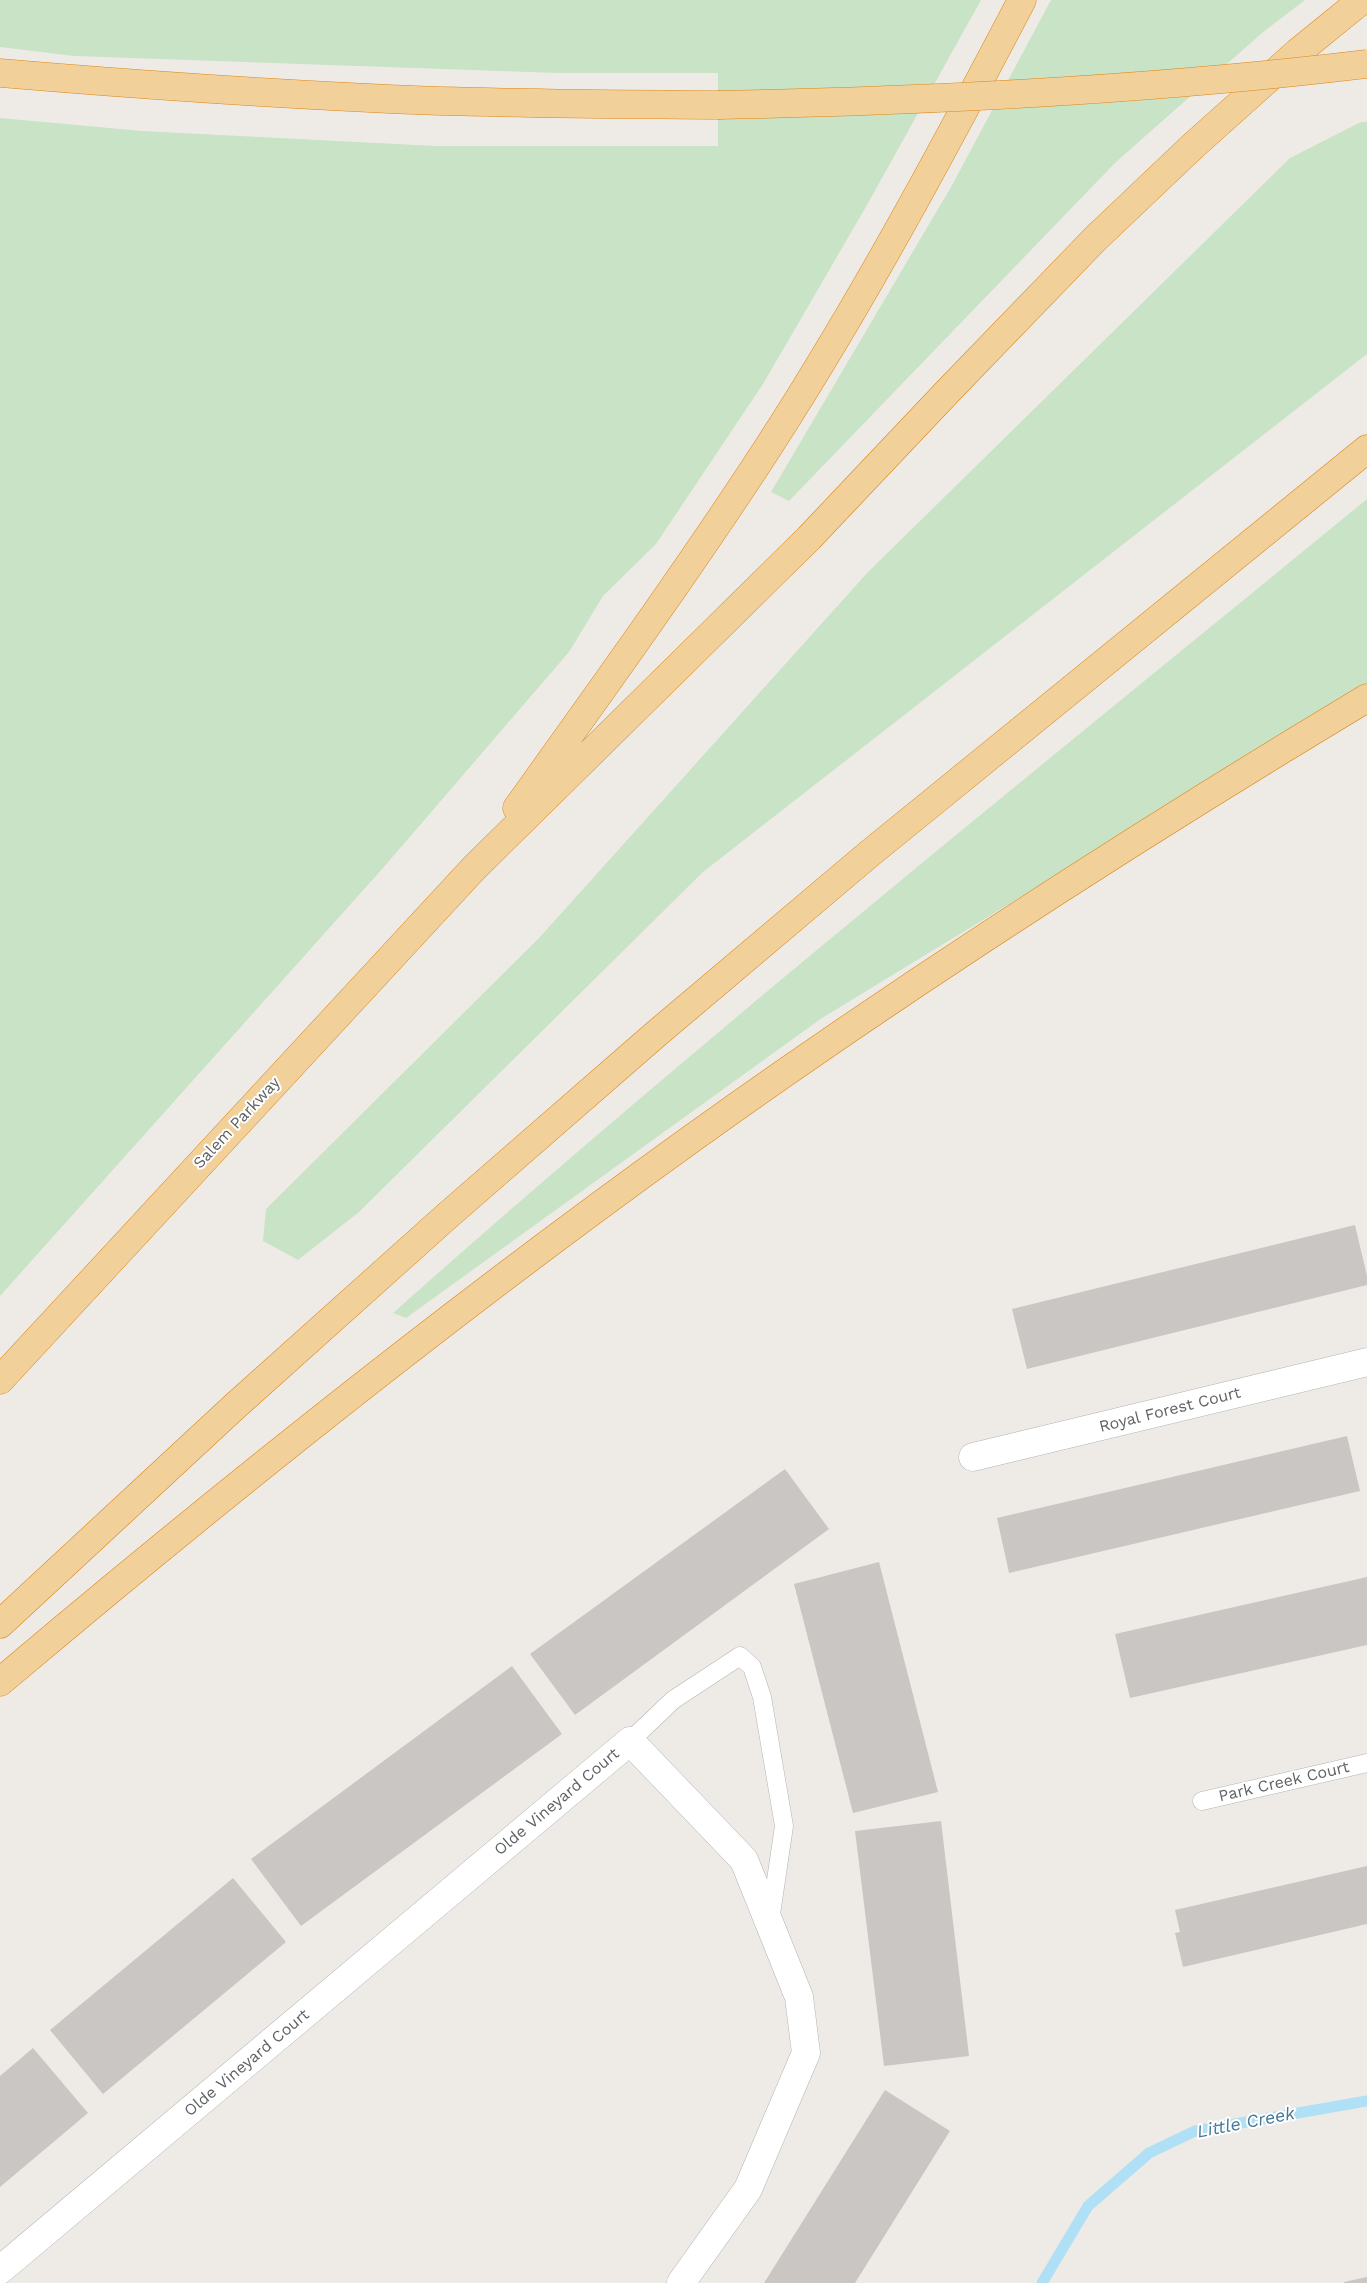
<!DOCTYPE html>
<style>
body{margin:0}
canvas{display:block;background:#eeebe6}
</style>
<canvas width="1367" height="2283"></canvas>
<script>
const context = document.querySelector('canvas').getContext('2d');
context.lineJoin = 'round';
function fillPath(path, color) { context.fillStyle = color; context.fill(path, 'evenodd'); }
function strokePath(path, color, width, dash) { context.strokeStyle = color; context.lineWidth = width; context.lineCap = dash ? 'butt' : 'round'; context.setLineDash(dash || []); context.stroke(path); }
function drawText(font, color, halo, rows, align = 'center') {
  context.font = font + ' "Work Sans",sans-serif'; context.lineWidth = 4; context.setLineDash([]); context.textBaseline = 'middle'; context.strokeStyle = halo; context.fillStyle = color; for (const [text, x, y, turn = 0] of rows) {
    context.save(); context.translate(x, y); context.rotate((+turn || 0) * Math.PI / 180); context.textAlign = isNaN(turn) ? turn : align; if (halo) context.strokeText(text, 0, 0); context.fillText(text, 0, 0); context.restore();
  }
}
fillPath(new Path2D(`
 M 0,0 L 981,0 L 867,205 L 763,384 L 656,544 L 603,596 L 569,652 L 383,868 L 0,1296 L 0,118 L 142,131 L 436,146 L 718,146 L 718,73 L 557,73 L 74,56 L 0,47 Z
 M 1051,0 L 1305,0 L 1262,33 L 1116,162 L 789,501 L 771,492 L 951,187 Z
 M 1361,122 L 1367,122 L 1367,354 L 703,872 L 359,1212 L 298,1260 L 263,1241 L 266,1209 L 540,937 L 868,572 L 1290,158 Z
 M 1367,499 L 1367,686 L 822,1018 L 406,1318 L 393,1313 C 709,1032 1040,767 1367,499 Z`), '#c9e3c6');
strokePath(new Path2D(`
 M 1042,2283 L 1088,2206 L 1149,2153 L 1195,2131 L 1367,2101`), '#afe0f6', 11);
fillPath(new Path2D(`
 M 1355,1225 L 1367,1276 L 1367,1285 L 1027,1369 L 1012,1309 Z
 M 1347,1436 L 1360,1491 L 1009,1573 L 997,1518 Z
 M 785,1469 L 829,1529 L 575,1715 L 530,1654 Z
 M 879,1562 L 938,1792 L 853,1813 L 794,1584 Z
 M 1367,1577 L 1367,1645 L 1130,1698 L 1115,1634 Z
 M 512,1666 L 562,1734 L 301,1926 L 251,1859 Z
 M 941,1821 L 969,2056 L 884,2066 L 855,1831 Z
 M 1367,1866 L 1367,1924 L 1183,1967 L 1175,1933 L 1180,1932 L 1175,1910 Z
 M 233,1878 L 286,1942 L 103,2094 L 50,2030 Z
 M 33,2048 L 88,2113 L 0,2187 L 0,2076 Z
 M 885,2090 L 950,2131 L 855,2283 L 764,2283 Z
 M 1367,2277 L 1367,2283 L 1344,2283 L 1344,2282 Z`), '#cac6c3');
const service = new Path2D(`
 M 630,1741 L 673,1700 L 740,1656 L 752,1667 L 762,1697 L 784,1826 L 770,1921
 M 1202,1801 L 1367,1763`);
const minor = new Path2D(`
 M 973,1457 L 1367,1362
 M 0,2270 L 630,1741 L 744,1860 L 799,1997 L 806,2053 L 748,2189 L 681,2283`);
const motorway = new Path2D(`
 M 0,73 C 129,84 259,93 389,99 C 498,104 608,104 718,105
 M 517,808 C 603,688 689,569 769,446 C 862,302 943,151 1022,0
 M 0,1380 L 474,868 L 809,538 L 950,389 L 1095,239 L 1194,145 L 1298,52 L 1362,0
 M 0,1624 L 234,1407 L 447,1216 L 656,1034 L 869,854 L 1367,449
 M 0,1682 C 252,1469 512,1263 783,1074 C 973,942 1169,817 1367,698`);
strokePath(service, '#b1b4b7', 19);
strokePath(minor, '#b1b4b7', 29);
strokePath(motorway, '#db8519', 29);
strokePath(service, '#fff', 18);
strokePath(minor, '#fff', 28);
strokePath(motorway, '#f2d09a', 28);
const motorwayBridge = new Path2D(`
 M 718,105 C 935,101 1151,90 1367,64`);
strokePath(motorwayBridge, '#db8519', 29, []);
strokePath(motorwayBridge, '#f2d09a', 28);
drawText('16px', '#5e6265', '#fff', [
 ["Salem Parkway",237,1123,-47],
 ["Royal Forest Court",1170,1410,-14],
 ["Park Creek Court",1284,1782,-13],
 ["Olde Vineyard Court",557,1802,-40],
 ["Olde Vineyard Court",247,2063,-40]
]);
drawText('italic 18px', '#467796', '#fff', [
 ["Little Creek",1246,2123,-11]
]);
</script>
